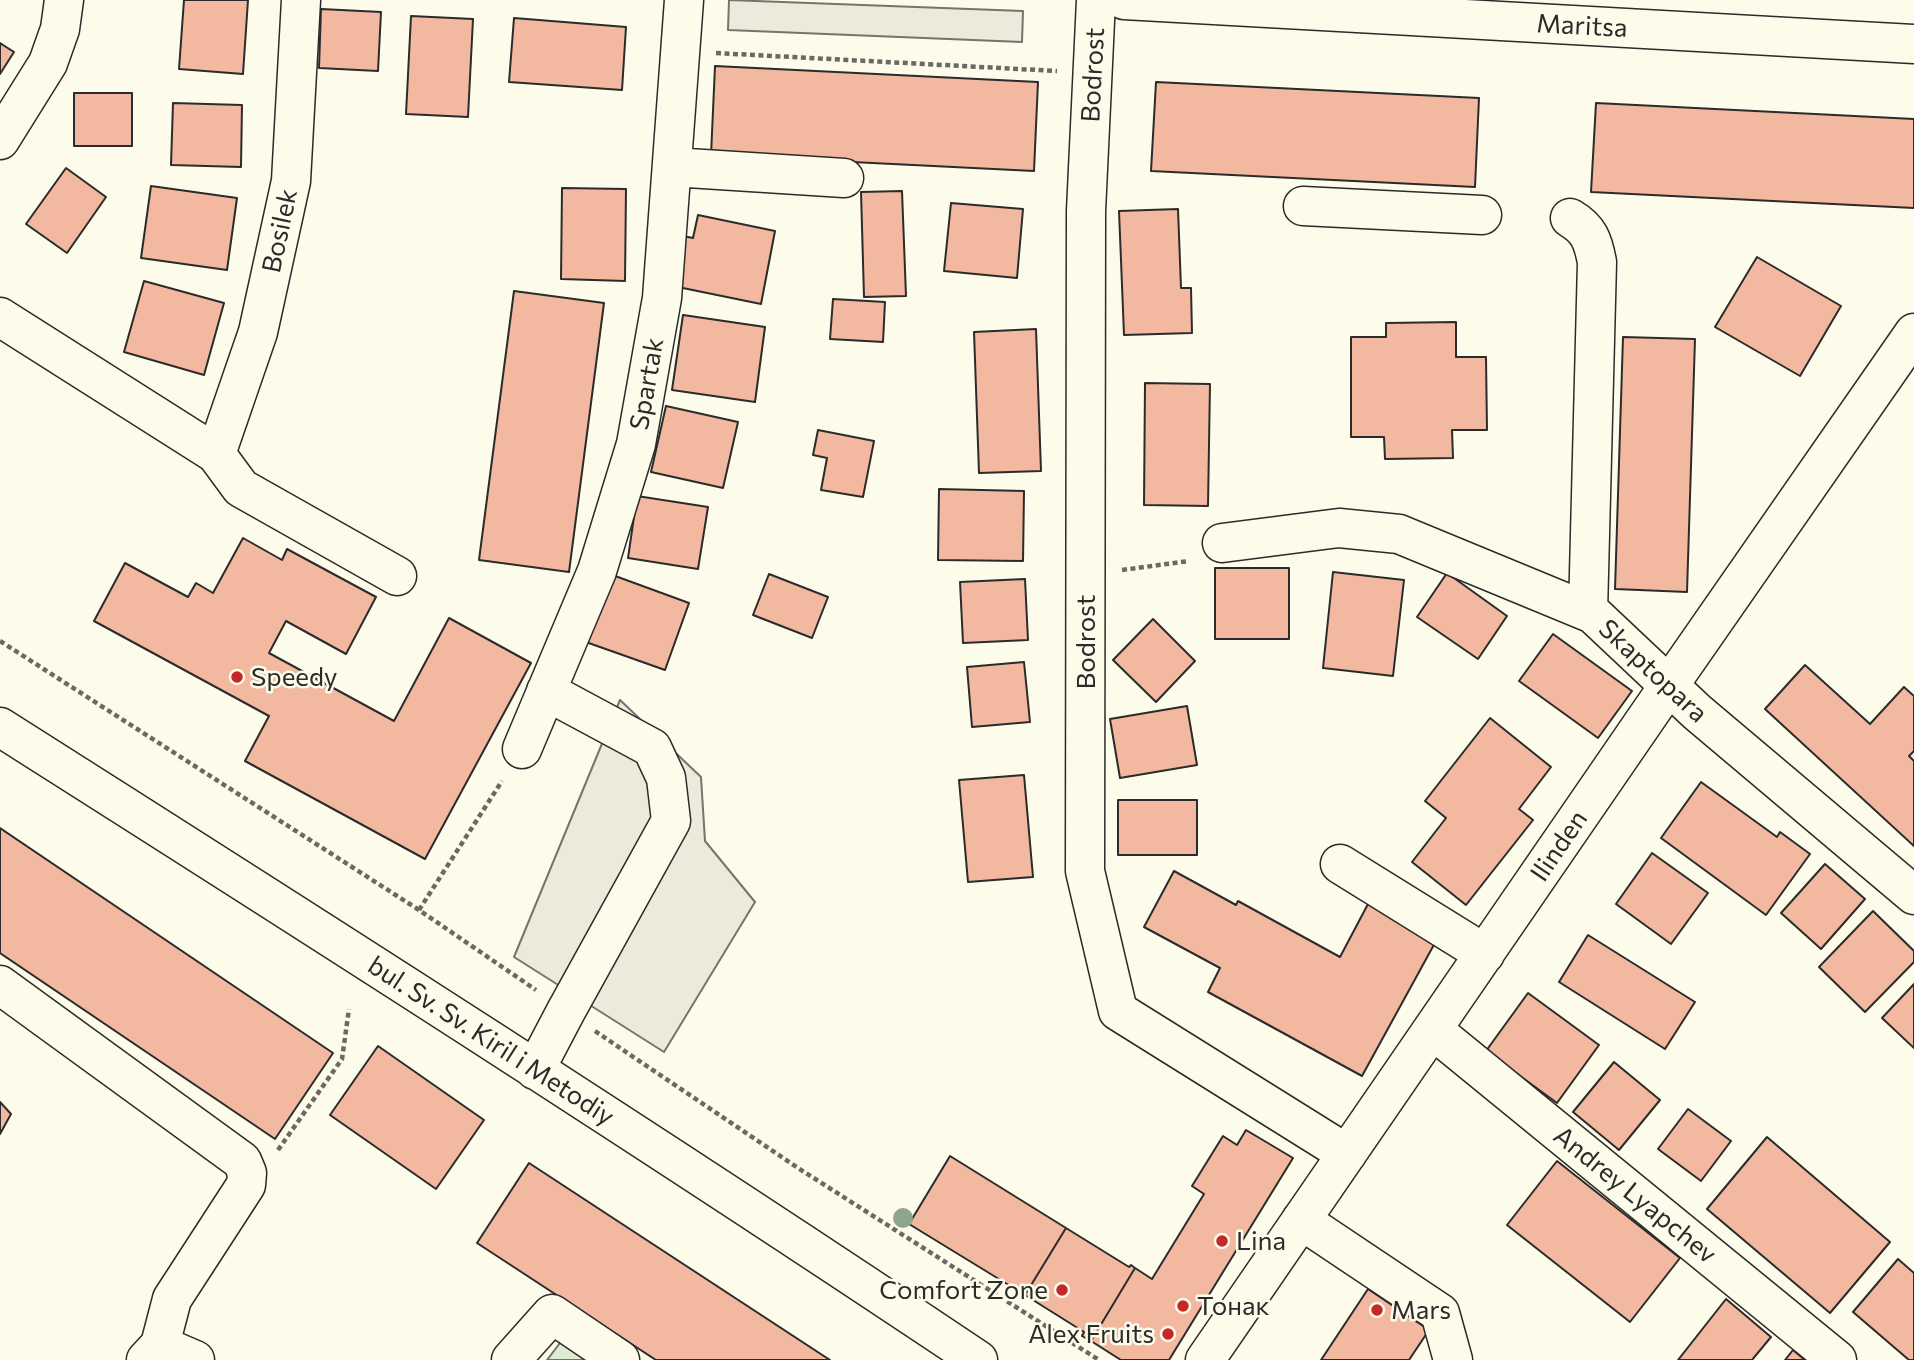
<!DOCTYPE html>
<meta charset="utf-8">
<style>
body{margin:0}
canvas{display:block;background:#fdfbea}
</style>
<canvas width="1914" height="1360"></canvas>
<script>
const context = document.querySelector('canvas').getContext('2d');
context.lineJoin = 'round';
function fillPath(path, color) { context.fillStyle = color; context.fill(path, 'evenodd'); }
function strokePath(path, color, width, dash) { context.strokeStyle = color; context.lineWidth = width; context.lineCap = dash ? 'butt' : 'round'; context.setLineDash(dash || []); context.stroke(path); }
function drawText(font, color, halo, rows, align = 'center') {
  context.font = font + ' Commissioner,sans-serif'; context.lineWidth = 5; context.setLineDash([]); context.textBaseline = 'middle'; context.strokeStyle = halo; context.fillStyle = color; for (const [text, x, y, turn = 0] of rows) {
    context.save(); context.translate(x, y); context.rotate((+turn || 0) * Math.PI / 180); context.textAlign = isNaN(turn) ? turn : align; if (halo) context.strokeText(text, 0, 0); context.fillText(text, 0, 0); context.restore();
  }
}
const green = new Path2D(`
 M 572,1327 L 621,1360 L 547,1360 Z`);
fillPath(green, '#deebd1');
strokePath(green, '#74746e', 2);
const parking = new Path2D(`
 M 729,0 L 1023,11 L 1022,42 L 728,30 Z
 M 620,700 L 701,777 L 705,841 L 755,902 L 664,1052 L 514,957 Z`);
fillPath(parking, '#eceadb');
strokePath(parking, '#74746e', 2);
const building = new Path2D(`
 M 184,0 L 248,0 L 243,74 L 179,69 Z
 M 321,9 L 381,12 L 378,71 L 319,68 Z
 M 411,16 L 473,19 L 468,117 L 406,114 Z
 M 514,18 L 626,27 L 622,90 L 509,82 Z
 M 0,43 L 14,52 L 0,74 Z
 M 715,66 L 1038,82 L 1034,171 L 711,155 Z
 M 1156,82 L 1479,98 L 1475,187 L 1151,171 Z
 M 74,93 L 132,93 L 132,146 L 74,146 Z
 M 173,103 L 242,105 L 241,167 L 171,165 Z
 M 1596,103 L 1914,119 L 1914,208 L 1591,192 Z
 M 66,168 L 106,197 L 67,253 L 26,224 Z
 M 151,186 L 237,198 L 227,270 L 141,258 Z
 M 562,188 L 626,189 L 625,281 L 561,279 Z
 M 902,191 L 906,296 L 864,297 L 861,192 Z
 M 951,203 L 1023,209 L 1017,278 L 944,271 Z
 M 1178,209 L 1181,288 L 1191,288 L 1192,333 L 1124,335 L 1119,211 Z
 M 698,215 L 775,231 L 761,304 L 673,286 L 683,236 L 693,238 Z
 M 1757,257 L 1841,306 L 1800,376 L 1715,327 Z
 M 144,281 L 224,303 L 204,375 L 124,352 Z
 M 514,291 L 604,303 L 569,572 L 479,560 Z
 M 833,299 L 885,302 L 883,342 L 830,339 Z
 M 683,315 L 765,327 L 755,402 L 672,390 Z
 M 1456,322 L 1456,357 L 1486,357 L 1487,430 L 1452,430 L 1453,458 L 1385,459 L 1384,437 L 1351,437 L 1351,337 L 1386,337 L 1386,323 Z
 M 1036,329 L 1041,471 L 979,473 L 974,332 Z
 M 1623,337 L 1695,339 L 1687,592 L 1615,589 Z
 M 1145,383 L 1210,384 L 1208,506 L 1144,505 Z
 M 666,406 L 738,422 L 723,488 L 651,472 Z
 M 818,430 L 874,441 L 863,497 L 821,490 L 827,458 L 813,455 Z
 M 939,489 L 1024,491 L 1023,561 L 938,560 Z
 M 637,496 L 708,507 L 698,569 L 628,558 Z
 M 243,538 L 282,560 L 287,549 L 376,597 L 346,654 L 286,621 L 269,653 L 394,721 L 449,618 L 531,663 L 425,859 L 245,761 L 269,716 L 94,621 L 125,563 L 188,597 L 196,583 L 213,593 Z
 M 1215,568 L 1289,568 L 1289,639 L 1215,639 Z
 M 1333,572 L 1404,580 L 1393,676 L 1323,668 Z
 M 607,573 L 689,603 L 665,670 L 583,641 Z
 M 1447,573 L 1507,616 L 1478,659 L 1417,617 Z
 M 769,574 L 828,597 L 812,638 L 753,615 Z
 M 1025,579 L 1028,640 L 963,643 L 960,582 Z
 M 1153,619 L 1195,661 L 1156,702 L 1113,660 Z
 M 1553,634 L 1632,691 L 1598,738 L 1519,681 Z
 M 1024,662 L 1030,722 L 972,727 L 967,667 Z
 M 1805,665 L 1870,724 L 1904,687 L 1914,696 L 1914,751 L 1909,756 L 1914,761 L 1914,846 L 1765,709 Z
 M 1187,706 L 1197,765 L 1120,778 L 1110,719 Z
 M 1490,718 L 1551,767 L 1519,809 L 1533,820 L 1466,905 L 1412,862 L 1446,818 L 1425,801 Z
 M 1024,775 L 1033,877 L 968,882 L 959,780 Z
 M 1701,782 L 1777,837 L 1780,832 L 1810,854 L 1766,915 L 1661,838 Z
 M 1118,800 L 1197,800 L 1197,855 L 1118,855 Z
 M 0,828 L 333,1053 L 275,1139 L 0,953 Z
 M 1652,853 L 1708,893 L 1671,944 L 1616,904 Z
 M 1825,864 L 1865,899 L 1821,949 L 1781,913 Z
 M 1174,871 L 1236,905 L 1238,901 L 1340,957 L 1368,904 L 1436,941 L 1362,1076 L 1208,992 L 1220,968 L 1144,927 Z
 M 1873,911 L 1914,951 L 1914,962 L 1865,1012 L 1819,967 Z
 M 1588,935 L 1695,1002 L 1665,1049 L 1559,982 Z
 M 1914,984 L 1914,1048 L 1882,1018 Z
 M 1528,993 L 1599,1045 L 1557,1103 L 1486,1051 Z
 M 378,1046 L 484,1120 L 436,1189 L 330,1115 Z
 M 1614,1062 L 1660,1100 L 1619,1150 L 1573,1112 Z
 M 0,1102 L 11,1114 L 0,1134 Z
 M 1688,1109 L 1731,1141 L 1701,1181 L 1658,1149 Z
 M 1246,1130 L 1293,1158 L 1169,1360 L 1121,1360 L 1091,1341 L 1135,1268 L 1152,1279 L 1204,1194 L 1192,1186 L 1223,1136 L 1237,1145 Z
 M 1767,1137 L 1890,1242 L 1830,1313 L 1707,1209 Z
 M 950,1156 L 1066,1228 L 1025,1295 L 909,1224 Z
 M 1557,1161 L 1680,1258 L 1630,1322 L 1507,1225 Z
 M 529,1163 L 830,1360 L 656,1360 L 477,1243 Z
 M 1066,1228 L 1129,1267 L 1131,1265 L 1135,1268 L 1091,1341 L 1082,1336 L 1084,1332 L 1025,1295 Z
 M 1898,1259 L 1914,1273 L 1914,1360 L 1909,1360 L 1853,1312 Z
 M 1368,1289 L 1429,1330 L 1409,1360 L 1321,1360 Z
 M 1726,1299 L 1771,1337 L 1752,1360 L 1678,1360 Z
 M 1793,1350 L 1805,1360 L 1785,1360 Z`);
fillPath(building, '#f2b8a0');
strokePath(building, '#2b2b2b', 2);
const minor = new Path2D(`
 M 1096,0 L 1086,211 L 1085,871 L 1118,1011 L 1347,1154
 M 1124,0 L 1914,44
 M 0,140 L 48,63 L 60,29 L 64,0
 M 672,167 L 844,178
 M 1303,206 L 1482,215
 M 1570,218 C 1589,229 1593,241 1597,262 L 1588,612
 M 0,317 L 216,454 L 241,488 L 397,576
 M 216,454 L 258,332 L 291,181 L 301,0
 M 1222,543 L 1339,528 L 1399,534 L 1593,614 L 1697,712 L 1914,895
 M 0,727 C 328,935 655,1144 978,1360
 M 522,749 L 597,571 L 636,444 L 662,298 L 684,0
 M 1340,864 L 1485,954
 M 0,985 L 242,1161 L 247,1173 L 246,1185 L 172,1299 L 160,1345 L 146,1360
 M 1433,1030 L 1837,1360
 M 535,1070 L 566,1011 L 671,821 L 666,778 L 652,748 L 546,691
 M 1301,1220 L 1440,1313 L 1453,1360
 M 160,1345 L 195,1360
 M 511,1360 L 552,1314 L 620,1360
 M 1205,1360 L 1654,707 L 1914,333`);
strokePath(minor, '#2b2b2b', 41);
strokePath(new Path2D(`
 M 716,53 L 1057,71
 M 1122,570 L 1189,561
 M 0,641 L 419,910 L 536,990
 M 419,910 L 502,781
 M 595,1031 L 798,1168 L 1099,1360
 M 278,1150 L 342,1059 L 349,1009`), '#6a6964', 4.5, [5, 3.5]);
strokePath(minor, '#fdfbea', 38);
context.fillStyle = '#8ea78a';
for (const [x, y] of [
 [903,1218]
]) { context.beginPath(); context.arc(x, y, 10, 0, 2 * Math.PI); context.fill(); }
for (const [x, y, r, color] of [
 [237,677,7,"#c62828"],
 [1222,1241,7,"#c62828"],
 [1062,1290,7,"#c62828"],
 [1183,1306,7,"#c62828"],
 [1377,1310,7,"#c62828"],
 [1168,1334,7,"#c62828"]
]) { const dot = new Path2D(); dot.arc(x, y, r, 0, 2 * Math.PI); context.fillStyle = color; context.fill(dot); strokePath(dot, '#fdfbea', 2.5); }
drawText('26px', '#2b2b2b', '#fdfbea', [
 ["Maritsa",1582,26,3],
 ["Bodrost",1093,75,-87],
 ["Bosilek",280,231,-78],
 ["Spartak",647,384,-80],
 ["Bodrost",1086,642,-90],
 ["Skaptopara",1653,671,43],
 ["Ilinden",1559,846,-56],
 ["bul. Sv. Sv. Kiril i Metodiy",491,1041,33],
 ["Andrey Lyapchev",1635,1195,39]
]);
drawText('26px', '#2b2b2b', '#fdfbea', [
 ["Speedy",251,677],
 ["Lina",1236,1241],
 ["Comfort Zone",1048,1290,"right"],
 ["Тонак",1197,1306],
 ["Mars",1391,1310],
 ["Alex Fruits",1154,1334,"right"]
], 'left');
</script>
